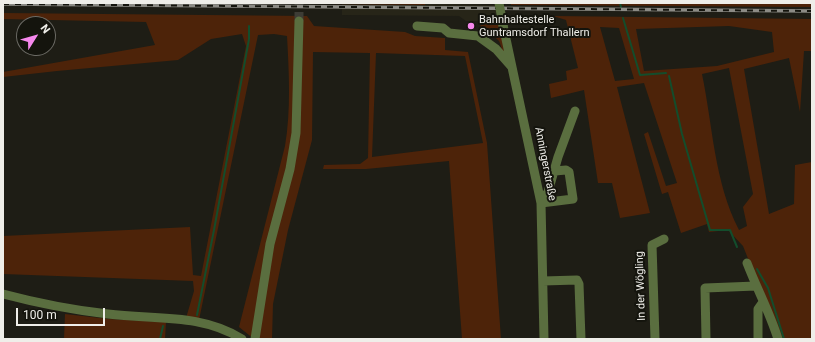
<!DOCTYPE html>
<meta charset="utf-8">
<style>
body{margin:0}
#map{position:relative;width:815px;height:342px;overflow:hidden;background:#1e1d15;font-family:Roboto,sans-serif}
canvas{display:block}
.frame{position:absolute;inset:0;border:4px solid #efeee9;pointer-events:none}
.north{position:absolute;left:16px;top:16px;width:40px;height:40px;box-sizing:border-box;background:#14140d;border:1px solid #6c6b65;border-radius:50%;rotate:53deg;font-size:11px;font-weight:700;line-height:16px;text-align:center;color:#efeee9}
.north::after{content:'';display:block;margin:auto;width:14px;height:18px;background:#f688ed;clip-path:polygon(50% 0,100% 100%,50% 72%,0 100%)}
.scale{position:absolute;left:16px;top:308px;width:89px;height:18px;box-sizing:border-box;border:2px solid #efeee9;border-top:0;padding-left:5px;font-size:12px;line-height:14px;white-space:nowrap;color:#efeee9;-webkit-text-stroke:3px #14140d;paint-order:stroke}
</style>
<div id="map">
<canvas width="815" height="342"></canvas>
<div class="frame"></div>
<div class="north">N</div>
<div class="scale">100 m</div>
</div>
<script>
const context = document.querySelector('canvas').getContext('2d');
context.lineJoin = 'round';
function fillPath(path, color) { context.fillStyle = color; context.fill(path, 'evenodd'); }
function strokePath(path, color, width, dash) { context.strokeStyle = color; context.lineWidth = width; context.lineCap = dash ? 'butt' : 'round'; context.setLineDash(dash || []); context.stroke(path); }
function drawText(font, color, halo, rows, align = 'center') {
  context.font = font + ' Roboto,sans-serif'; context.lineWidth = 4; context.setLineDash([]); context.textBaseline = 'middle'; context.strokeStyle = halo; context.fillStyle = color; for (const [text, x, y, turn = 0] of rows) {
    context.save(); context.translate(x, y); context.rotate((+turn || 0) * Math.PI / 180); context.textAlign = isNaN(turn) ? turn : align; if (halo) context.strokeText(text, 0, 0); context.fillText(text, 0, 0); context.restore();
  }
}
fillPath(new Path2D(`
 M 425,3 L 496,5 L 499,18 L 494,20 L 484,17 L 477,21 L 466,21 L 459,16 L 342,15 L 342,4 L 424,5 Z`), '#272518');
fillPath(new Path2D(`
 M 236,3 L 425,3 L 425,5 Z
 M 511,3 L 812,3 L 812,7 L 511,5 Z
 M 3,13 L 307,16 L 314,26 L 405,32 L 415,36 L 445,38 L 445,50 L 468,52 L 487,143 L 501,339 L 462,339 L 449,161 L 366,169 L 323,169 L 324,165 L 360,164 L 368,158 L 370,53 L 313,52 L 312,140 L 288,230 L 273,304 L 272,339 L 254,339 L 239,327 L 285,146 C 291,110 289,73 287,36 L 274,34 L 258,35 L 199,320 L 186,318 L 194,291 L 193,281 L 3,274 L 3,236 L 190,227 L 193,275 L 201,276 L 246,46 L 242,34 L 211,39 L 178,60 L 57,71 L 3,77 L 3,72 L 155,45 L 146,22 L 3,19 ZM 376,53 L 465,56 L 483,143 L 372,157 Z
 M 553,16 L 812,19 L 812,51 L 804,51 L 800,112 L 789,58 L 744,69 L 769,214 L 794,204 L 795,165 L 812,162 L 812,339 L 780,339 L 743,246 L 728,230 L 709,232 L 707,224 L 681,233 L 668,192 L 662,194 L 644,134 L 648,132 L 666,186 L 677,183 L 644,83 L 617,87 L 650,213 L 620,218 L 612,183 L 598,183 L 584,90 L 551,98 L 549,84 L 567,80 L 566,71 L 578,68 L 566,20 ZM 729,26 L 772,32 L 774,52 L 717,66 L 644,71 L 636,29 ZM 600,27 L 619,28 L 634,79 L 615,81 ZM 729,68 L 753,194 L 743,207 L 747,226 L 739,230 C 714,181 713,127 702,74 Z
 M 484,17 L 494,20 L 499,18 L 506,56 C 501,51 502,47 499,41 C 495,36 486,33 481,31 L 480,20 Z
 M 65,314 L 109,319 L 166,322 L 165,339 L 64,339 Z`), '#4d2309');
strokePath(new Path2D(`
 M 620,3 L 621,7
 M 623,18 L 640,75 L 666,73
 M 669,76 L 682,134 L 710,230 L 730,230 L 737,247
 M 757,269 L 768,288 L 784,339
 M 197,315 L 214,230 L 249,39 L 249,26
 M 160,339 L 163,326`), '#134d2c', 2);
strokePath(new Path2D(`
 M 299,21 L 299,3`), '#3d3c35', 9, [9, 4.5]);
strokePath(new Path2D(`
 M 503,25 L 541,203 L 544,339
 M 417,26 L 443,28 L 449,33 L 478,36 L 496,49 L 511,66
 M 541,203 L 548,192 L 558,157 L 575,111
 M 541,203 L 573,199 L 569,172 L 566,170 L 555,171
 M 747,263 C 757,289 770,313 778,339
 M 543,281 L 577,280 L 579,284 L 581,339
 M 3,294 C 37,303 73,310 108,314 C 154,320 201,313 242,339
 M 255,339 L 270,244 L 290,169 L 296,133 L 299,21
 M 655,339 L 652,245 L 664,239
 M 706,339 L 705,288 L 756,286
 M 758,339 L 758,309 L 763,302`), '#5a6e3f', 9);
const rail = new Path2D(`
 M 3,4 L 812,11`);
strokePath(rail, '#8c8b85', 3.5);
strokePath(rail, '#14140d', 2, [6]);
strokePath(new Path2D(`
 M 499,3 L 503,25`), '#5a6e3f', 9);
for (const [x, y, r, color] of [
 [471,26,4,"#f688ed"]
]) { const dot = new Path2D(); dot.arc(x, y, r, 0, 2 * Math.PI); context.fillStyle = color; context.fill(dot); strokePath(dot, '#14140d', 1.5); }
drawText('11px', '#efeee9', '#14140d', [
 ["Bahnhaltestelle",479,20],
 ["Guntramsdorf Thallern",479,33]
], 'left');
drawText('11px', '#efeee9', '#14140d', [
 ["Anningerstraße",545,164,79],
 ["In der Wögling",641,286,-92]
]);
</script>
